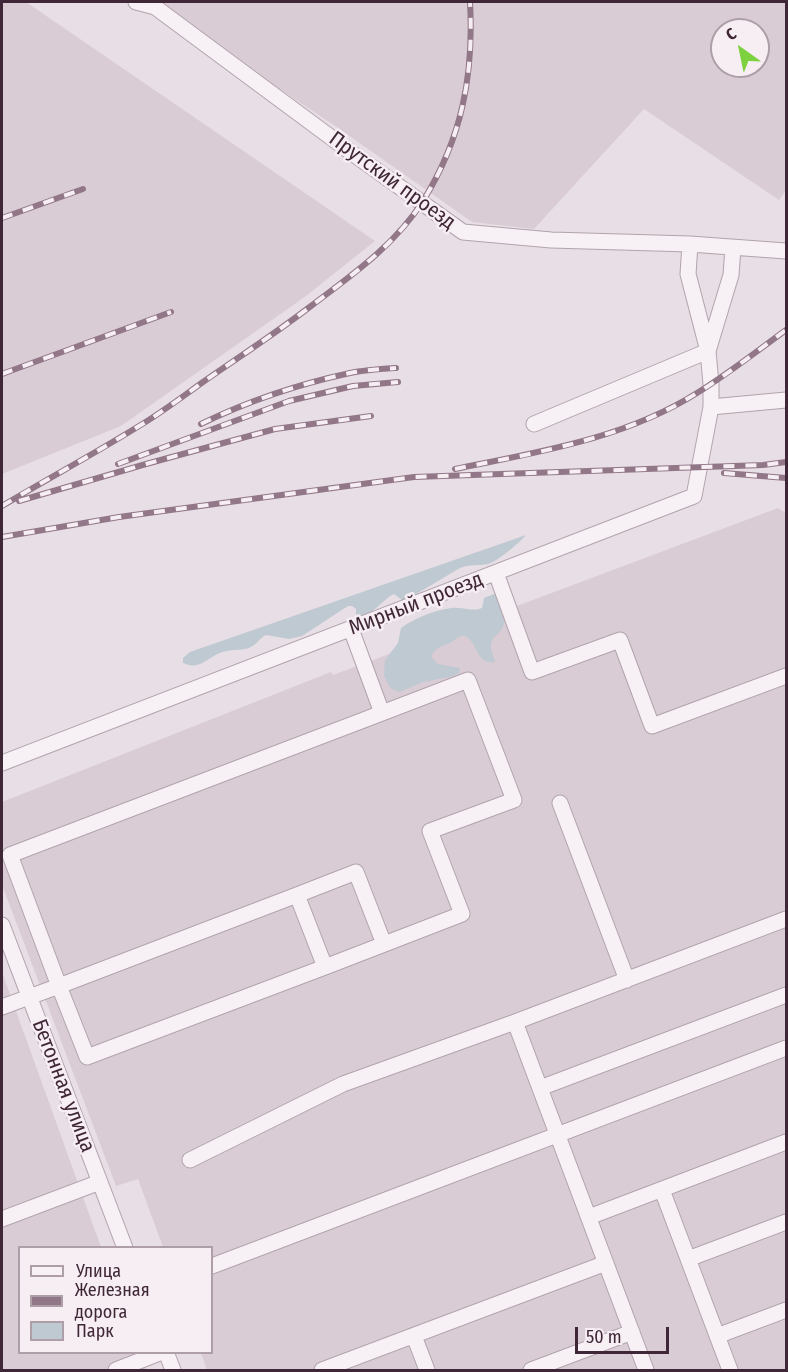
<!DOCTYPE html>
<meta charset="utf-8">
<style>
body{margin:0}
#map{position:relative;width:788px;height:1372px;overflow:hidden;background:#e8dee5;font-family:"Fira Sans Condensed",sans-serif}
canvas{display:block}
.frame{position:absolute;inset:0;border:3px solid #402737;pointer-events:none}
.legend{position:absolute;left:18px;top:1246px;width:195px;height:108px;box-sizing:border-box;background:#f6eef3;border:2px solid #ad9ea8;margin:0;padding:8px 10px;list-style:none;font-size:18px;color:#402737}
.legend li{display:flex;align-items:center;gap:12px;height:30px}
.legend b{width:30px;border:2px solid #ad9ea8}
.north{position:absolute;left:710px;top:18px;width:60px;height:60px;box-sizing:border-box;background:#f6eef3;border:2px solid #ad9ea8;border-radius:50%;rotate:327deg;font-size:16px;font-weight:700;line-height:24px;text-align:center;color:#402737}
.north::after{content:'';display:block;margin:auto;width:21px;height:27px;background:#7dd13f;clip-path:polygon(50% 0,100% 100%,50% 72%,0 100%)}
.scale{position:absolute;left:575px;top:1327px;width:94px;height:27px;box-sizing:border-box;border:3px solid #402737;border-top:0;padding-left:8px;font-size:18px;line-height:21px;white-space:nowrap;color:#402737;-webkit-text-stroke:4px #f6eef3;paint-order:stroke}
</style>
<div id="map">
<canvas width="788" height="1372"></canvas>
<div class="frame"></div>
<ul class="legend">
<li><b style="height:8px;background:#f7f1f5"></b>Улица</li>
<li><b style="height:8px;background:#927789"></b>Железная дорога</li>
<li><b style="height:16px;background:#bfc9d2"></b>Парк</li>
</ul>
<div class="north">С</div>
<div class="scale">50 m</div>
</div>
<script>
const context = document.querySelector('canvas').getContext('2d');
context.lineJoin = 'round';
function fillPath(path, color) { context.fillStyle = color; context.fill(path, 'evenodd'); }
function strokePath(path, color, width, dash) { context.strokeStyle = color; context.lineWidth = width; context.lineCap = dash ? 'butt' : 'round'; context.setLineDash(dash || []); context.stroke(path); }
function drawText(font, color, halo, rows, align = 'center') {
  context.font = font + ' "Fira Sans Condensed",sans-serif'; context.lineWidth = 5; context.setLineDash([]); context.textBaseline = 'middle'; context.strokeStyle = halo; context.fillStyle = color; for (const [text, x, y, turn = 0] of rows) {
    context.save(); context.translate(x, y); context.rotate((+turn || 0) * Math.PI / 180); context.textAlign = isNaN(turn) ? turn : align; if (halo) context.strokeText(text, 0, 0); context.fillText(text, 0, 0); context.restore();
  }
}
fillPath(new Path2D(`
 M 2,2 L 26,2 L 375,241 L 306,296 L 121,426 L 2,474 Z
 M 149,2 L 786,2 L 786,190 L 779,200 L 644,109 L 534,229 L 472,222 L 338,128 ZM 722,30 L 758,30 L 758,66 L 722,66 Z
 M 778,508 L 786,513 L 786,1370 L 207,1370 L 201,1353 L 212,1352 L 212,1248 L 163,1247 L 138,1179 L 116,1186 L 2,885 L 2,802 L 331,672 L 333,675 Z
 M 2,972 L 101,1247 L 20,1248 L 20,1352 L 140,1353 L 146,1370 L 2,1370 Z`), '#daccd5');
fillPath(new Path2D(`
 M 526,535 C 519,543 497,562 488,564 C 478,566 470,564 460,568 L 406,600 L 402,600 L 394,594 L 390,596 L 369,614 L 356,619 L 356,609 L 352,606 L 348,606 L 302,636 L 289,639 L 266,635 C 260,638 257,644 251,647 C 243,651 235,649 227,651 C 210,653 202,672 183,663 L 183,658 L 190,652 Z
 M 494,594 C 502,600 508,619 502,629 C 499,634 492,637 491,644 C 490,650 494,656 495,662 C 475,666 477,637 463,636 C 458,636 454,641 450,643 C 441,647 435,647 431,657 L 438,664 L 460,668 L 459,673 L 450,677 L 423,682 L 400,692 L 391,689 L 384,676 L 385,660 L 398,643 L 401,628 C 415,618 435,610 452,608 C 462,607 472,612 482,608 L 484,598 Z`), '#bfc9d2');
const minor = new Path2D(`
 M 136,2 L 155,7 L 352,153 L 463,232 L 551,240 L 690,244 L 786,251
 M 690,244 L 688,274 L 708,351 L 731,275 L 733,248
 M 711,407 L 786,400
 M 496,573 L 532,672 L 620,640 L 652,726 L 786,676
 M 351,629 L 382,713 L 10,855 L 59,986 L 297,895 L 325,967 L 462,914 L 430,831 L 514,800 L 468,680 L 382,713
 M 2,763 L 694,496 L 711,407 L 711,384 L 708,351 L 534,424
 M 560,803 L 627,980
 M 297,895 L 356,872 L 384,944
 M 2,925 L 125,1248
 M 2,1007 L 59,986 L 87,1057 L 325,967
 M 540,1088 L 786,995
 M 190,1160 L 343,1084 L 515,1022
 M 662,1190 L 730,1370
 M 589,1217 L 786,1142
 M 2,1219 L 100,1182
 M 688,1259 L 786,1222
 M 212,1266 L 786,1048
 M 414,1336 L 427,1370
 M 717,1336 L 786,1310
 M 166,1352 L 173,1370
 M 116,1370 L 162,1352
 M 322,1370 L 606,1263
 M 531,1370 L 632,1332
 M 646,1370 L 515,1022 L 786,919`);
strokePath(minor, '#b2a3ad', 17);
strokePath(minor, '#f7f1f5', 15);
const rail = new Path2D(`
 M 2,218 L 83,189
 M 2,374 L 171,312
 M 201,424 C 248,401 299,384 350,373 C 365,370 381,369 396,368
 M 118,464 L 289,401 L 353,386 L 398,382
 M 455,469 C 538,452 624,439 697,393 C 728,374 757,351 786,330
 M 724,473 L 786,478
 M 19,501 L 146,464 L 275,429 L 371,416
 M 2,506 C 47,479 94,454 139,426 C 161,413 182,397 203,382 C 239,357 276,333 311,306 C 352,275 395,245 423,201 C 462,138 474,75 470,2
 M 2,537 L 119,517 L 414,477 L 763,465 L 786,462`);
strokePath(rail, '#927789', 6);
strokePath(rail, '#f6eef3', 4, [11]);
drawText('21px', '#402737', '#f6eef3', [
 ["Прутский проезд",392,181,36],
 ["Мирный проезд",416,604,-21],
 ["Бетонная улица",63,1086,69]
]);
</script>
